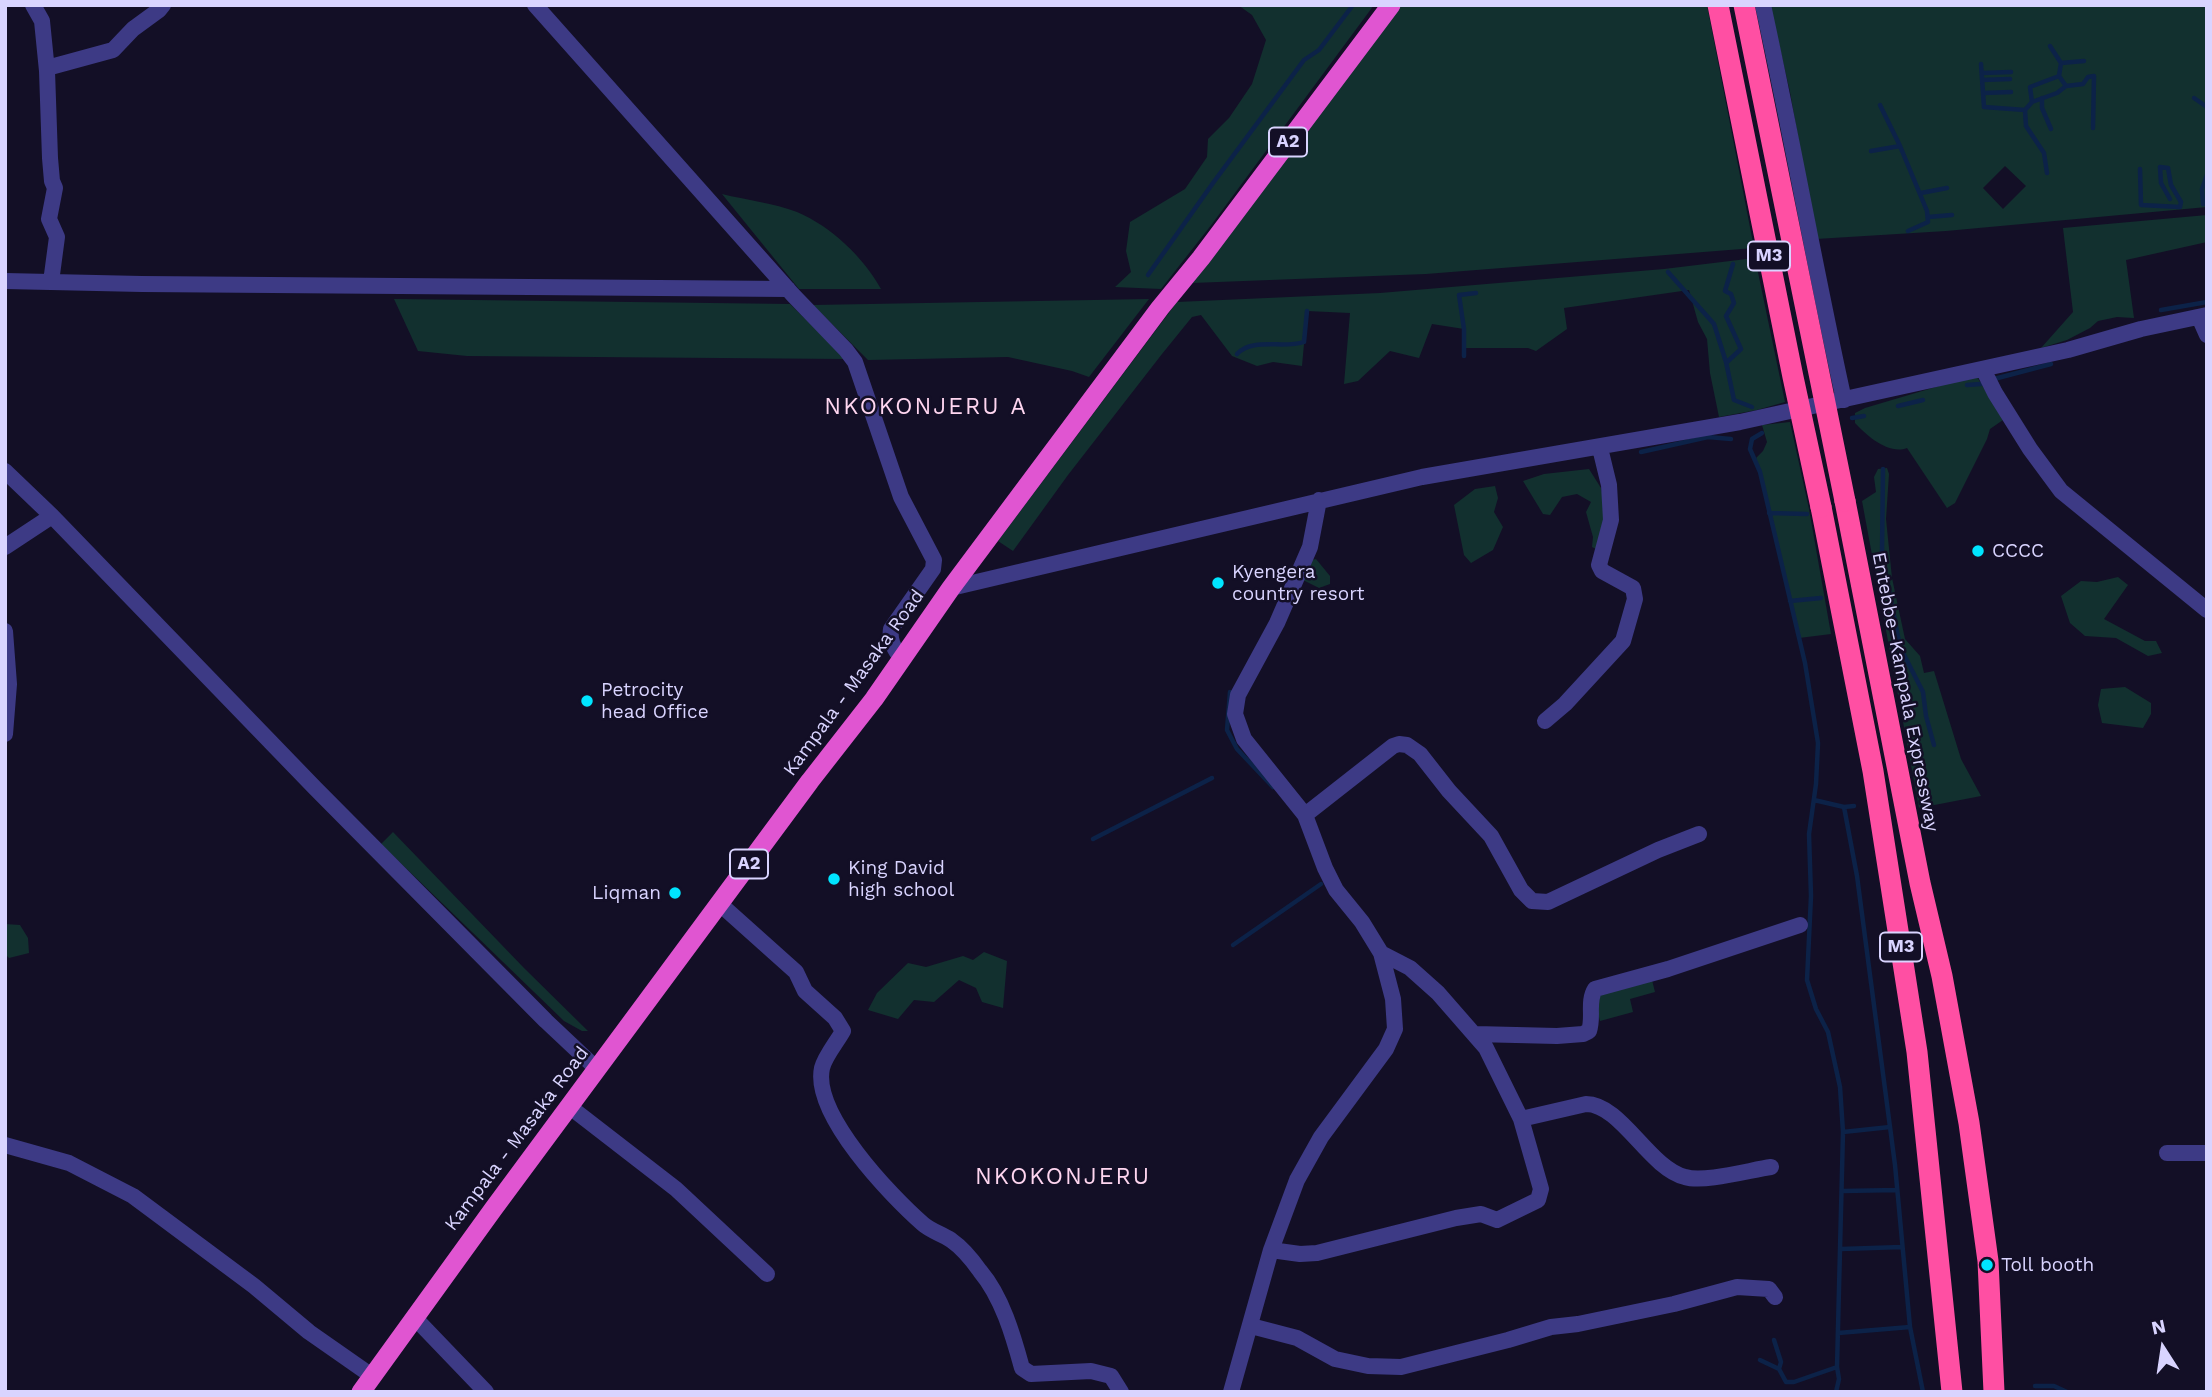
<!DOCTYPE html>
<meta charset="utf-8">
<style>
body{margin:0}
#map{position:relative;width:2212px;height:1397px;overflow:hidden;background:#130f26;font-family:"Work Sans",sans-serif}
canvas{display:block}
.frame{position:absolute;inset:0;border:7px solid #d9d4ff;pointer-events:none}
.north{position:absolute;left:2128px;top:1313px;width:70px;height:70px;-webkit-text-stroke:5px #130f26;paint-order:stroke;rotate:348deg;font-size:19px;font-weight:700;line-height:28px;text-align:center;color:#d9d4ff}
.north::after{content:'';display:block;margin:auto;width:24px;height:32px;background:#d9d4ff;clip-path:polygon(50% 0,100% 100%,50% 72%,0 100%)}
</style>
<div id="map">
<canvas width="2212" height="1397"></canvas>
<div class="frame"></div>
<div class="north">N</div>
</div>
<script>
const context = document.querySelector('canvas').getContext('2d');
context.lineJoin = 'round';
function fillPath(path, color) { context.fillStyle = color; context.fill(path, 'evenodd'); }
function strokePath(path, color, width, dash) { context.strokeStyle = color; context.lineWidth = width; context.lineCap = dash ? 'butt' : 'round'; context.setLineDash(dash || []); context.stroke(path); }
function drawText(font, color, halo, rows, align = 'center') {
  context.font = font + ' "Work Sans",sans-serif'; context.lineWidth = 5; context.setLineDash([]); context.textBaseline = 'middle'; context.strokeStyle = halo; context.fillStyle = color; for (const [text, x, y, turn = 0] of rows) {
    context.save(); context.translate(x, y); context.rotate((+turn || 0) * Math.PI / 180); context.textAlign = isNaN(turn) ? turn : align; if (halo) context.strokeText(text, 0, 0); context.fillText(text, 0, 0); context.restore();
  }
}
fillPath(new Path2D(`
 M 1238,5 L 1374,5 L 1212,224 L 1161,289 L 1115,287 L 1131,272 L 1126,251 L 1130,222 L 1185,189 L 1207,157 L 1208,139 L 1229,118 L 1252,84 L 1266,40 L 1252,15 Z
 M 1398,5 L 1707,5 L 1754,248 L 1426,274 L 1192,283 Z
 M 1770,5 L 2207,5 L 2207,207 L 1946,231 L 1816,239 L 1790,92 ZM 2005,166 L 2026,186 L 2003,209 L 1983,188 Z
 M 722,194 C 746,200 774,203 797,212 C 832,227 863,257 881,289 L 799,289 Z
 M 2207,215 L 2207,242 L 2126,260 L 2134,318 L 2117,317 L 2098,321 L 2090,328 L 2067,340 L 2041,348 L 2073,312 L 2063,228 Z
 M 1755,258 L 1785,402 L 1757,410 L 1719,417 L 1710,373 L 1707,339 L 1698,322 L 1689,290 L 1564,308 L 1567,329 L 1536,351 L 1528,348 L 1464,348 L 1464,329 L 1432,324 L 1419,358 L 1390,351 L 1358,381 L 1344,384 L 1350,313 L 1307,311 L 1302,366 L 1273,362 L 1257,366 L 1232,356 L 1201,315 L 1192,317 L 1162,354 L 1068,475 L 1013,551 L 998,541 L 1177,302 L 1380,293 L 1664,269 Z
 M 394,299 L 790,304 L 846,359 L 467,356 L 418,351 Z
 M 1149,299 L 1089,377 L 1072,371 L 1008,357 L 868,360 L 813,305 Z
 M 1976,375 L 2003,420 L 1990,429 L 1987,439 L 1955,503 L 1947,508 L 1907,448 C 1889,455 1867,436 1855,423 L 1855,413 L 1865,408 Z
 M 1790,422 L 1809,509 L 1831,634 L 1799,638 L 1756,458 L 1763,451 L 1767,442 L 1762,425 Z
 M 1887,468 L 1889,474 L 1886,519 L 1892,578 L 1905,639 L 1920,656 L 1924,673 L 1934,671 L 1961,759 L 1981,796 L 1919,808 L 1862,501 L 1876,492 L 1874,477 L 1878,469 Z
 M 1589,469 L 1601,488 L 1608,520 L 1596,549 L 1592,547 L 1593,537 L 1586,512 L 1591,502 L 1577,494 L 1562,497 L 1550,515 L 1543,514 L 1523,481 L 1544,474 Z
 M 1495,486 L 1498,498 L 1494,512 L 1503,527 L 1493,550 L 1471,563 L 1464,555 L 1454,505 L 1475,489 Z
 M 1316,559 L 1330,576 L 1330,584 L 1319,588 L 1303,580 L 1311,560 Z
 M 2118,577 L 2128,585 L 2104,619 L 2145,641 L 2156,641 L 2162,653 L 2148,656 L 2116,638 L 2085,636 L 2070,623 L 2061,596 L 2081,581 L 2097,582 Z
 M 2125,687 L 2151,703 L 2151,714 L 2143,728 L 2102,723 L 2098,705 L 2101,689 Z
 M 393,832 L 524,968 L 588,1031 L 582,1031 L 564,1021 L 381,844 Z
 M 5,924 L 20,925 L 28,938 L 29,953 L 9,958 L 5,954 Z
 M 984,952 L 1007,961 L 1003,1008 L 982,1002 L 976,988 L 959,980 L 934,1002 L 914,1000 L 898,1019 L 868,1010 L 877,993 L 908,963 L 926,967 L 963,956 L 973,960 Z
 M 1652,980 L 1655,992 L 1630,999 L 1633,1012 L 1600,1021 L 1593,996 Z`), '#12302f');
strokePath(new Path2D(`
 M 2061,63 L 2084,61
 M 1981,64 L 1984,107 L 2025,110
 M 1982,73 L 2011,72
 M 1982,80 L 2010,79
 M 2066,86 L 2083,84 L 2088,77 L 2094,76 L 2093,128
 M 1983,93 L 2011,92
 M 2042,98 L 2042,108 L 2051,129
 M 2194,98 L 2207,107
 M 2032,102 L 2057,93 L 2066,86 L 2059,76
 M 1880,105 L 1900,146 L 1927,211 L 1928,222 L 1908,231
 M 1871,151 L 1900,146
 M 2140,169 L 2141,205 L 2180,207 L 2181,202 L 2171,185 L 2168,168 L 2160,167 L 2161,183 L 2170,199
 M 2047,173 L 2044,153 L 2026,126 L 2025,110 L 2032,102 L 2030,87 L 2059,76 L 2061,63 L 2050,46
 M 2207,175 L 2202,189 L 2203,204 L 2207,203
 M 1921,193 L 1947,188
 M 1928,217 L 1952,215
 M 1668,272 L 1714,324 L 1726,362 L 1734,400 L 1752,407
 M 1148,275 L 1213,183 L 1304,60 L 1319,50 L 1353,5
 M 2161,310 L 2207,302
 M 1237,354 C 1252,337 1284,349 1304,342 L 1307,311
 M 1464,356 L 1464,329 L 1459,295 L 1476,293
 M 1727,362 L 1741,349 L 1726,316 L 1734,303 L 1731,294 L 1725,291 L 1733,264
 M 1994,379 L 2051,364
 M 1967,385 L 1981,384
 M 1898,406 L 1923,400
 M 1852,418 L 1864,416
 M 1762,433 L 1752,439 L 1750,449 L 1760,472 L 1805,663 L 1818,743 L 1816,784 L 1809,834 L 1811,896 L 1807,980 L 1816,1009 L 1828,1032 L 1840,1087 L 1843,1132 L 1837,1367 L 1839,1379 L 1836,1392
 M 1641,452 L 1708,437 L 1731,439
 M 1883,469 L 1882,554 L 1900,647 L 1923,692 L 1926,716 L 1934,745
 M 1769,513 L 1807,514
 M 1790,601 L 1821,598
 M 1230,692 L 1227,730 L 1237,749 L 1273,787
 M 1814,800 L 1844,807 L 1854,806
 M 1844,807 L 1857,876 L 1895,1165 L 1910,1327 L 1923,1392
 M 1093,839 L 1212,778
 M 1233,945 L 1321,884
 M 1843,1132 L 1890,1127
 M 1843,1191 L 1897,1190
 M 1841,1249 L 1902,1247
 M 1838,1333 L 1910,1327
 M 1774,1340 L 1781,1362 L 1779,1369 L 1786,1382 L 1794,1382 L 1837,1367
 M 1760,1360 L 1779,1369
 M 2035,1386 L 2054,1386 L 2067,1392`), '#0c2248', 4.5);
strokePath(new Path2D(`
 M 33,5 L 42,21 L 47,71 L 50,158 L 52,181 L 55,188 L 49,219 L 57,237 L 51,282
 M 535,5 L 793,295 L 846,350 L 855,362 L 901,497 L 934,560 L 933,569 L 891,629 C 889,642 895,649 902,660
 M 1763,5 C 1792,137 1815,269 1844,400
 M 47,68 L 113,50 L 133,29 L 159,10 L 163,5
 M 5,281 L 142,284 L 788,289
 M 2199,317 L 2207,335
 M 1983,369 L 1995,393 L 2030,449 L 2061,491 L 2207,610
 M 5,471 L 52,516 L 315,788 L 546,1021 L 597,1069
 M 5,547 L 52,516
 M 951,588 L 1422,477 L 1740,422 L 2068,350 L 2141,329 L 2207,315
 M 5,631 L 9,684 L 5,734
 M 1545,721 L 1565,704 L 1623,641 L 1635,599 L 1633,588 L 1602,571 L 1599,565 L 1611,520 L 1609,485 L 1600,448
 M 1305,815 L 1393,746 L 1399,744 L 1407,745 L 1420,754 L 1449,791 L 1491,836 L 1521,890 L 1532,901 L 1548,902 L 1658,850 L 1699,834
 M 720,904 L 796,972 L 805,991 L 835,1018 L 843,1031 C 837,1042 825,1056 822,1068 C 812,1114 891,1196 923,1224 C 931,1231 942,1234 951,1240 C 961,1247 973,1261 980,1271 C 1002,1297 1013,1335 1022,1368 L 1031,1374 L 1091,1371 L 1111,1376 L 1121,1392
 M 1475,1034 L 1557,1036 L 1583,1034 L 1589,1031 C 1594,1017 1587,1002 1595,989 L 1668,969 L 1800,925
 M 570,1107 L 676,1189 L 767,1274
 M 1521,1119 L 1586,1104 C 1621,1104 1649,1168 1685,1177 C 1704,1183 1750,1170 1771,1167
 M 5,1145 L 69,1163 L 133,1196 L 254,1286 L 309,1332 L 372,1376
 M 2167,1153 L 2207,1153
 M 1271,1250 L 1300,1254 L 1317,1253 L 1456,1218 L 1481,1214 L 1497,1220 L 1538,1200 L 1541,1189 L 1521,1119 L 1486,1048 L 1438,993 L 1410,968 L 1381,953
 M 414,1317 L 486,1392
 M 1251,1326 L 1297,1338 L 1335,1359 L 1368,1366 L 1401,1367 L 1508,1340 L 1551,1327 L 1578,1324 L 1674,1304 L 1737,1287 L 1769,1289 L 1775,1297
 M 1231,1392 L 1271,1250 L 1297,1180 L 1321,1137 L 1386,1049 L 1395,1029 L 1393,999 L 1381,953 L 1362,922 L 1336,890 L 1325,868 L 1305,815 L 1244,739 L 1235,714 L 1238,695 L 1277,623 L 1310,547 L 1319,500`), '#3d3a85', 16);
strokePath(new Path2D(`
 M 361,1392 L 494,1208 L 810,781 L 874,699 L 951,588 L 1160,308 L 1201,258 L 1391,5`), '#e055d1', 19);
strokePath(new Path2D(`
 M 1845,501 L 1920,883 L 1942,976 L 1969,1123 L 1988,1261 L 1994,1392
 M 1821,507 L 1873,771 L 1917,1052 L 1952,1392`), '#ff4fa3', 21);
strokePath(new Path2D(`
 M 1718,5 L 1793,377 L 1821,507
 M 1744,5 L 1845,501`), '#ff4fa3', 21);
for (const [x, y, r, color] of [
 [1978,551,7,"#00e5ff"],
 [1218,583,7,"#00e5ff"],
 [587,701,7,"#00e5ff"],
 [834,879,7,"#00e5ff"],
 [675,893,7,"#00e5ff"],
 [1987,1265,7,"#00e5ff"]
]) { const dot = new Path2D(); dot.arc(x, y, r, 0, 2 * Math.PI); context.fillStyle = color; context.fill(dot); strokePath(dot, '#130f26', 2.5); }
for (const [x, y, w] of [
 [1288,142,38],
 [1769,256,42],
 [749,864,38],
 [1901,947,42]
]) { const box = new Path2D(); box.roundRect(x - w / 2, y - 14.5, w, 29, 5); context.fillStyle = '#130f26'; context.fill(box); strokePath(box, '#d9d4ff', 2); }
drawText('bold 18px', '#d9d4ff', null, [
 ["A2",1288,142],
 ["M3",1769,256],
 ["A2",749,864],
 ["M3",1901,947]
]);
drawText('19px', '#d9d4ff', '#130f26', [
 ["CCCC",1992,551],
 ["Kyengera",1232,572],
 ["country resort",1232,594],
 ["Petrocity",601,690],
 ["head Office",601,712],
 ["King David",848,868],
 ["high school",848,890],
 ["Liqman",661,893,"right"],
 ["Toll booth",2001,1265]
], 'left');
drawText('19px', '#d9d4ff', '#130f26', [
 ["Kampala - Masaka Road",854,683,-54],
 ["Entebbe–Kampala Expressway",1905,692,79],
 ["Kampala - Masaka Road",517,1139,-53]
]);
context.letterSpacing = '2px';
drawText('23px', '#ffd6f0', '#130f26', [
 ["NKOKONJERU A",926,407],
 ["NKOKONJERU",1063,1177]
]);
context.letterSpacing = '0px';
</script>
